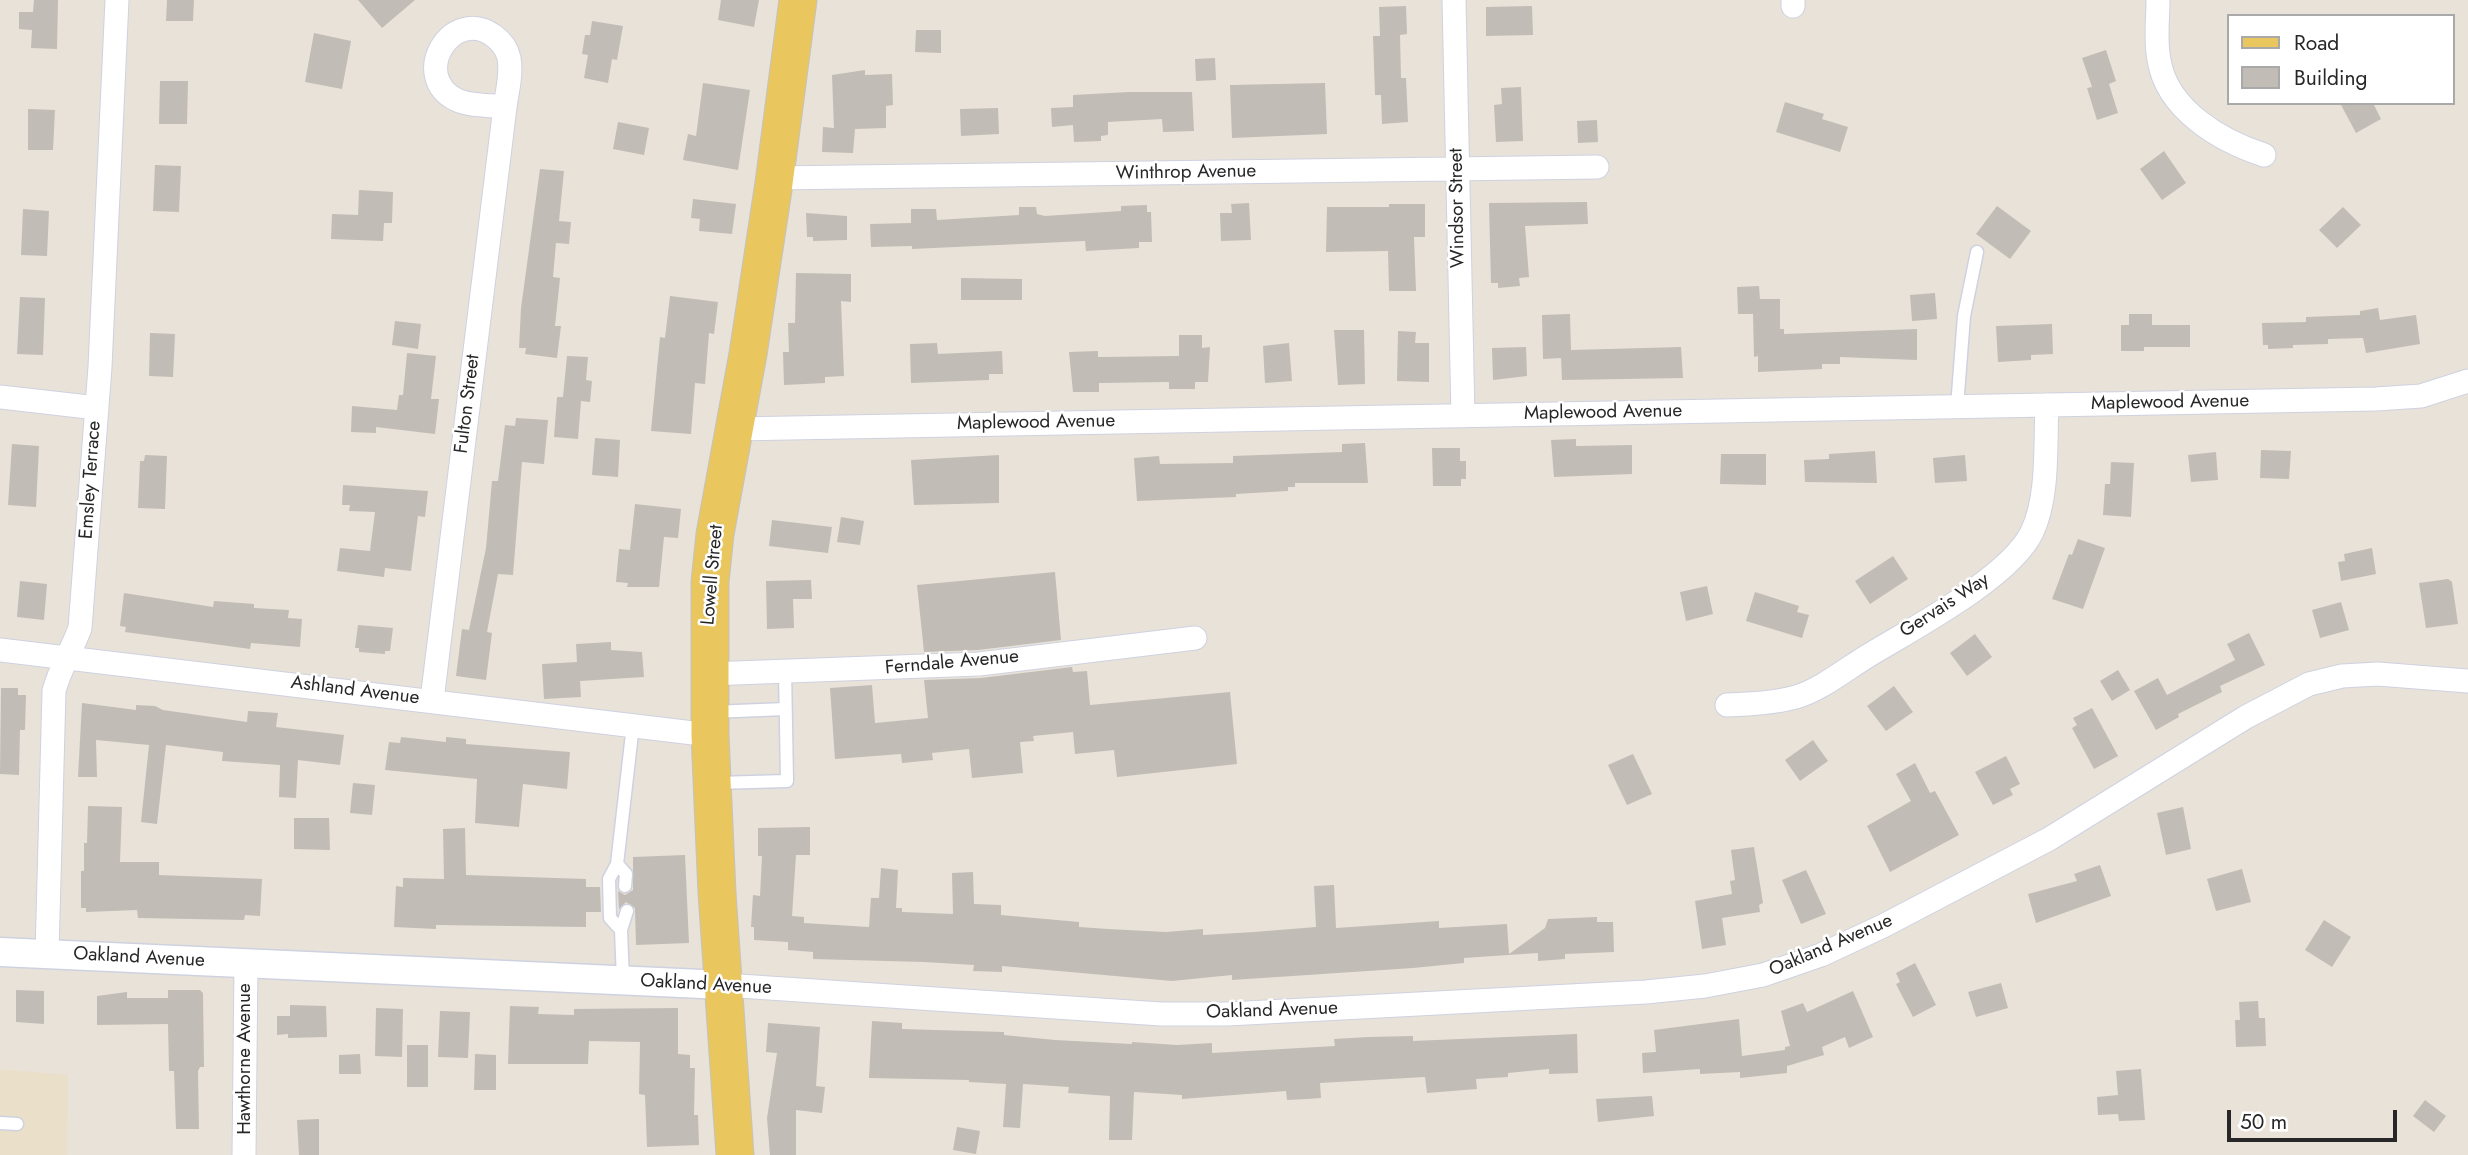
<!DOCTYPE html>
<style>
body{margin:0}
#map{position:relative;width:2468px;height:1155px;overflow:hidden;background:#e9e2d9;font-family:Jost,sans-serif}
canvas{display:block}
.legend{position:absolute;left:2227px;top:14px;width:228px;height:91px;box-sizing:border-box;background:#fff;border:2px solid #a9a9a9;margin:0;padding:9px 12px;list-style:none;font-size:21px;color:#272727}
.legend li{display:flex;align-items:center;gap:14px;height:35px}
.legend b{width:35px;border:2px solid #a9a9a9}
.scale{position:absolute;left:2227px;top:1110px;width:170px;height:32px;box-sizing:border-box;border:4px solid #272727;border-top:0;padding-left:9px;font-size:21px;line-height:24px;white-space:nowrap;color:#272727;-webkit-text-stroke:5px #fff;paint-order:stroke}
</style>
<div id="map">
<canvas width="2468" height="1155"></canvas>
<ul class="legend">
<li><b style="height:9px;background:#e9c65e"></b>Road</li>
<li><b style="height:19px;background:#c1bcb6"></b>Building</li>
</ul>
<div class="scale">50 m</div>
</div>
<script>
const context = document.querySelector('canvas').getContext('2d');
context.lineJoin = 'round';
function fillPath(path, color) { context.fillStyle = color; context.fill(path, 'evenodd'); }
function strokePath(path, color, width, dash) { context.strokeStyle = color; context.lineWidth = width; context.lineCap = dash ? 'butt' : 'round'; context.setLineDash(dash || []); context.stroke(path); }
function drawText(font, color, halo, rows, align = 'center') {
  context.font = font + ' Jost,sans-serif'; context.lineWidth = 5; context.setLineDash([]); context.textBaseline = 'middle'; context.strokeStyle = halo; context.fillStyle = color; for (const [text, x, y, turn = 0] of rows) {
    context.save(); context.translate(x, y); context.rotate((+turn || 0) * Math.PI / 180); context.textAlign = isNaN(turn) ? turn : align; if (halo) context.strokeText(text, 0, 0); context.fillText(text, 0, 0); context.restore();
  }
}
fillPath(new Path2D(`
 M 0,1069 L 68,1075 L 67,1155 L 0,1155 Z`), '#eadfc8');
fillPath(new Path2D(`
 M 34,0 L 58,0 L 57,49 L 31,48 L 32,30 L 19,29 L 19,12 L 33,12 Z
 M 167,0 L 194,0 L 193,21 L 166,21 Z
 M 358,0 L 415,0 L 382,28 Z
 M 721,0 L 759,0 L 754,27 L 718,20 Z
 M 1406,6 L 1407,34 L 1400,35 L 1401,78 L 1406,78 L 1408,122 L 1382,124 L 1381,95 L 1375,95 L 1373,36 L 1380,36 L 1379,7 Z
 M 1532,6 L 1533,35 L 1486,36 L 1486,7 Z
 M 592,21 L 623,26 L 617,60 L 612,59 L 608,83 L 584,78 L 588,55 L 582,54 L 585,35 L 590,35 Z
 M 916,30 L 941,30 L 941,53 L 915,52 Z
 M 314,33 L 351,41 L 342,89 L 305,82 Z
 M 2106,50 L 2116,81 L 2109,84 L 2118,113 L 2097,120 L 2087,88 L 2092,87 L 2082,58 Z
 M 1215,58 L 1216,80 L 1196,81 L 1195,59 Z
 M 865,70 L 865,75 L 892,74 L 893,105 L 886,106 L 886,128 L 855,129 L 853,153 L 822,152 L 823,127 L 834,128 L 832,75 Z
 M 160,81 L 188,81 L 187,124 L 159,124 Z
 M 703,83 L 750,90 L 738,170 L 683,160 L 688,134 L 696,136 Z
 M 1325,83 L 1327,134 L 1232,138 L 1230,85 Z
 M 1521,87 L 1523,141 L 1496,142 L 1494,105 L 1502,104 L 1501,88 Z
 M 1129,92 L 1192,92 L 1194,131 L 1163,132 L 1162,119 L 1108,122 L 1108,135 L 1101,136 L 1101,141 L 1074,142 L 1073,125 L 1052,127 L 1051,108 L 1073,107 L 1073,95 Z
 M 1785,102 L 1824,114 L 1822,119 L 1848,127 L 1840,152 L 1776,132 Z
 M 2340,103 L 2373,103 L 2381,119 L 2356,133 Z
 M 998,108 L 999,134 L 961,136 L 960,109 Z
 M 28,109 L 55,110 L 53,150 L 28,150 Z
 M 1597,120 L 1598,142 L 1578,143 L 1577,121 Z
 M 618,122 L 649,128 L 644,155 L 613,149 Z
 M 2164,151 L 2186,183 L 2162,200 L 2140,169 Z
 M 155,165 L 181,166 L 179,212 L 153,211 Z
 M 540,169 L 564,171 L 559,221 L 571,222 L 569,244 L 556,243 L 553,277 L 560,278 L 555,326 L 561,326 L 557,358 L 525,354 L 526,348 L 519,348 L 521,308 Z
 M 359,190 L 393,192 L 392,223 L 384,223 L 383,241 L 331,239 L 332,214 L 358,215 Z
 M 693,199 L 736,204 L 732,234 L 699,231 L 700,219 L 691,218 Z
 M 1587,202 L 1588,224 L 1525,226 L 1529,277 L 1519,278 L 1520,286 L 1498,288 L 1498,283 L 1491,283 L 1489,203 Z
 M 1249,203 L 1251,240 L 1221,241 L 1220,213 L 1232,213 L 1231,204 Z
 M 1389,204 L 1425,204 L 1425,237 L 1414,237 L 1416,291 L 1389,291 L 1388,251 L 1326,252 L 1327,207 L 1389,207 Z
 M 1147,205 L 1147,212 L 1151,212 L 1152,242 L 1139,242 L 1139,248 L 1086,251 L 1085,241 L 912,249 L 912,246 L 871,247 L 870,224 L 911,223 L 911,209 L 936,209 L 937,220 L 1019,215 L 1019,207 L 1036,207 L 1037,214 L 1045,216 L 1121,211 L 1121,206 Z
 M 1997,206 L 2031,231 L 2010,259 L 1976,234 Z
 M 2343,207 L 2361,225 L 2337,248 L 2319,230 Z
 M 23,209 L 49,211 L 47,256 L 21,255 Z
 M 806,213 L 847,216 L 847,240 L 813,241 L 813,237 L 807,237 Z
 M 796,273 L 851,274 L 851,302 L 841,301 L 844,376 L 825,377 L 825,383 L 784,385 L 783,352 L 789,352 L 788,323 L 795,323 Z
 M 961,278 L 1022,279 L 1022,300 L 961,300 Z
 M 1759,286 L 1760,299 L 1780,299 L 1780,329 L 1784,329 L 1784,334 L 1917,329 L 1917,360 L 1840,357 L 1840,364 L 1822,364 L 1822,369 L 1758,372 L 1758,356 L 1754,357 L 1753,314 L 1738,314 L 1737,287 Z
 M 1935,293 L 1937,319 L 1912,321 L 1910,295 Z
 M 670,296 L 718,302 L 714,334 L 709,333 L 705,384 L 695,383 L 691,434 L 651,431 L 660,337 L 665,338 Z
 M 20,297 L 45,298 L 43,355 L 17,354 Z
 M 2378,308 L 2380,320 L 2416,315 L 2420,344 L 2366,353 L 2363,338 L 2328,339 L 2328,344 L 2293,345 L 2293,348 L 2268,349 L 2268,345 L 2263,345 L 2262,323 L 2306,322 L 2306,317 L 2360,315 L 2360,311 Z
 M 1570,314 L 1571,350 L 1681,347 L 1683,378 L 1562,380 L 1561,358 L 1543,359 L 1542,315 Z
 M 2129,314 L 2152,314 L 2152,325 L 2190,325 L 2190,347 L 2144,347 L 2144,351 L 2121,351 L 2121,325 L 2129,325 Z
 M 395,321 L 421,324 L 418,349 L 392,345 Z
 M 2052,324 L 2053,354 L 2031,355 L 2031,360 L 1998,362 L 1996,326 Z
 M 1334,330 L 1364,330 L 1365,384 L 1338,385 Z
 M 1398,331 L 1416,332 L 1415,343 L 1429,343 L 1429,382 L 1397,381 Z
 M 150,333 L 175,334 L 173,377 L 149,376 Z
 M 1179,335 L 1202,335 L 1202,348 L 1210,347 L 1208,382 L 1195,382 L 1195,389 L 1169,389 L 1169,382 L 1099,383 L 1099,392 L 1073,392 L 1069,352 L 1098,351 L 1098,357 L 1179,356 Z
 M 937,343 L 938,354 L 1002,351 L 1003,374 L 989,374 L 989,380 L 911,383 L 910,344 Z
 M 1289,343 L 1292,381 L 1265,383 L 1263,346 Z
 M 1526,347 L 1527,376 L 1493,380 L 1492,348 Z
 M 407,353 L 436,356 L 431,399 L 439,399 L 435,434 L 376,427 L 376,433 L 351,432 L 352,406 L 397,410 L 399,395 L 403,395 Z
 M 567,356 L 588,357 L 586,380 L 592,381 L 590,402 L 581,401 L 578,439 L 554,437 L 557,397 L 563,397 Z
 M 516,418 L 548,420 L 544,464 L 522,462 L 513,575 L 498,574 L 487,632 L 492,633 L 486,680 L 456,676 L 462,629 L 469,630 L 486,548 L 492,481 L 498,481 L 505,425 L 515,426 Z
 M 595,438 L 620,440 L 618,477 L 592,475 Z
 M 1576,439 L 1576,446 L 1632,445 L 1632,474 L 1554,477 L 1551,440 Z
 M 1365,443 L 1368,483 L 1295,483 L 1295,487 L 1288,487 L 1288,491 L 1236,494 L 1236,497 L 1137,501 L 1134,458 L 1159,456 L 1160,464 L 1233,463 L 1233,456 L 1342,452 L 1342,444 Z
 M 12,444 L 39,446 L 36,507 L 8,505 Z
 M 1432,448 L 1460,448 L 1460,461 L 1466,461 L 1466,479 L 1461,479 L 1461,486 L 1433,486 Z
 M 2261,450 L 2291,451 L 2289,479 L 2260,478 Z
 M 1875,451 L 1877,483 L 1805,482 L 1804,460 L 1829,459 L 1829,454 Z
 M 2216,452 L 2218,480 L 2191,482 L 2188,455 Z
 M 1721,454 L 1766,454 L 1766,485 L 1720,484 Z
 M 145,455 L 167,456 L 165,509 L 138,508 L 140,461 L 144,461 Z
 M 999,455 L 999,503 L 914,505 L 911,460 Z
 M 1965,455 L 1967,481 L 1935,483 L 1933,458 Z
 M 2111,462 L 2134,463 L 2131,517 L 2103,515 L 2105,484 L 2110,484 Z
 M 343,485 L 428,491 L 425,517 L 418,516 L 411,571 L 385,568 L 384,577 L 337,571 L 340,548 L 370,551 L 375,512 L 349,511 L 350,505 L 342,505 Z
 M 635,504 L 681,509 L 678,538 L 664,537 L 659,587 L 627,587 L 628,583 L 616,582 L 619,549 L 630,550 Z
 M 841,517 L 864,521 L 860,545 L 837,542 Z
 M 772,520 L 832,527 L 828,553 L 769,546 Z
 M 2078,539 L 2105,548 L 2083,609 L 2052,599 L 2069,554 L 2072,555 Z
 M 2372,548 L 2376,574 L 2341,581 L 2338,562 L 2345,561 L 2344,554 Z
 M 1893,556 L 1908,579 L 1870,604 L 1855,581 Z
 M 1055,572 L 1061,640 L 978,650 L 924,652 L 917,585 Z
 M 2448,579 L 2452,582 L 2458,624 L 2426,628 L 2419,583 Z
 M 811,580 L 812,599 L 793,599 L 794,628 L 767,629 L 766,581 Z
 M 20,581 L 47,584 L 44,620 L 17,617 Z
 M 1707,586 L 1713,614 L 1686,621 L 1680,592 Z
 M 1755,592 L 1799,606 L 1797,612 L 1809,615 L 1802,638 L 1746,621 Z
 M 124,593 L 213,607 L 214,601 L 254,604 L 254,608 L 289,610 L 288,618 L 302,619 L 300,647 L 251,643 L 250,649 L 125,632 L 126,627 L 120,626 Z
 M 2341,602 L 2349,630 L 2320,638 L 2312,610 Z
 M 358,625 L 393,628 L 390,651 L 385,651 L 385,654 L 359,652 L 359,648 L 355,648 Z
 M 2249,633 L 2265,665 L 2220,686 L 2222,692 L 2178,714 L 2179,717 L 2156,730 L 2134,691 L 2158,678 L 2167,695 L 2235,660 L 2227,644 Z
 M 1975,634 L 1992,657 L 1967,676 L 1950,653 Z
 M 611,642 L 611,650 L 642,652 L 644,677 L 580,681 L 581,697 L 544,699 L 542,664 L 577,662 L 576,644 Z
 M 1072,667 L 1073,672 L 1087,671 L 1090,705 L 1230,692 L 1237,764 L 1117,777 L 1114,750 L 1075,754 L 1073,732 L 1033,736 L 1034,741 L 1020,742 L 1023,773 L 972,778 L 969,749 L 932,753 L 933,760 L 902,763 L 901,754 L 835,759 L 830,688 L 872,685 L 875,723 L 928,718 L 924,680 L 981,678 Z
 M 2118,670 L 2130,690 L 2112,701 L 2100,681 Z
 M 1894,686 L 1913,712 L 1886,731 L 1867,706 Z
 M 1,688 L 18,688 L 18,695 L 26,695 L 25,730 L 20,730 L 19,775 L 0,774 Z
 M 82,703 L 136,710 L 136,705 L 155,706 L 163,710 L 247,722 L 248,711 L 278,713 L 276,727 L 344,735 L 340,765 L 298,760 L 296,798 L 279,797 L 280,765 L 222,761 L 223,752 L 166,745 L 157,824 L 141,822 L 149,745 L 96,740 L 97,777 L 78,777 Z
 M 2092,708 L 2118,756 L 2094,769 L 2072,728 L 2077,725 L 2073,718 Z
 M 401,737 L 446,742 L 446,737 L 466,739 L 466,744 L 570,752 L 567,789 L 523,784 L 519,827 L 475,823 L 477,779 L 385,770 L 389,742 L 400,743 Z
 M 1813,740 L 1828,761 L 1800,781 L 1785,760 Z
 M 1633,754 L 1652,794 L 1627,805 L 1608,765 Z
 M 2006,756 L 2020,784 L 2010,789 L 2013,795 L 1993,805 L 1975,772 Z
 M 1915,763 L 1930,793 L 1935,791 L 1959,835 L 1890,872 L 1867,826 L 1911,801 L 1896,774 Z
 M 353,783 L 375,785 L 372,815 L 350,813 Z
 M 88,806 L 122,807 L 120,862 L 159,862 L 159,875 L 262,879 L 260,916 L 245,915 L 244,920 L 138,918 L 137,910 L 86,912 L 86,908 L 81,908 L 81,871 L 84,871 L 84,843 L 87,843 Z
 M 2183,807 L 2191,849 L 2166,855 L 2157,813 Z
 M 294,818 L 329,818 L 330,850 L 294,849 Z
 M 810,827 L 810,855 L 796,855 L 792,916 L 804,917 L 804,923 L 869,927 L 871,898 L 879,898 L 881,868 L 898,870 L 896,908 L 902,908 L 902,912 L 953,914 L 952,873 L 973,872 L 974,904 L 1001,905 L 1001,915 L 1079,922 L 1079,927 L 1108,929 L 1166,932 L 1203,929 L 1203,935 L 1254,932 L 1316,927 L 1314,886 L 1334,885 L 1336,928 L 1439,921 L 1439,928 L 1507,924 L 1509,954 L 1545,928 L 1548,919 L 1597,917 L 1597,922 L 1613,922 L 1614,952 L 1565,954 L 1565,959 L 1538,961 L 1538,953 L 1464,958 L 1464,963 L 1413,968 L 1232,980 L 1232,975 L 1172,981 L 1002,966 L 1002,972 L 973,971 L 974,965 L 924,962 L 813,959 L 813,952 L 788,950 L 788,942 L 754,940 L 754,927 L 751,927 L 753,895 L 760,896 L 762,856 L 758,856 L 758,828 Z
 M 465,828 L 466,875 L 586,879 L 586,887 L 600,887 L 601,912 L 586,912 L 586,927 L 436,925 L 436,929 L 394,927 L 396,886 L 403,887 L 403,878 L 444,879 L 443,829 Z
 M 1754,847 L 1763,903 L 1759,905 L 1760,912 L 1722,918 L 1726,945 L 1702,949 L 1695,901 L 1732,894 L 1730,881 L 1735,880 L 1731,850 Z
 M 685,855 L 689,943 L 636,945 L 635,908 L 626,902 L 619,909 L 618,891 L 625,895 L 633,890 L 633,857 Z
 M 2100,865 L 2111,896 L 2036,923 L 2028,894 L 2077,881 L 2074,874 Z
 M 2242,869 L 2251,902 L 2216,911 L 2207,879 Z
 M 1806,870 L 1826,914 L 1801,924 L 1782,880 Z
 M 2324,920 L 2351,937 L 2332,967 L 2305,950 Z
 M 1915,963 L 1936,1005 L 1913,1017 L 1896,984 L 1900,982 L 1896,973 Z
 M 2001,983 L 2008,1008 L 1976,1017 L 1968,992 Z
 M 16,990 L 44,991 L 44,1024 L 16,1022 Z
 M 168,990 L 200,990 L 203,993 L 204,1067 L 200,1067 L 198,1071 L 199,1129 L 176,1129 L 174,1071 L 169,1071 L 168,1024 L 97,1025 L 97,996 L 127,992 L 127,998 L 168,998 Z
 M 1853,991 L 1873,1037 L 1849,1048 L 1845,1037 L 1822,1047 L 1824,1055 L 1787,1066 L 1787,1073 L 1740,1078 L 1740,1072 L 1700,1074 L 1700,1069 L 1643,1073 L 1642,1053 L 1656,1052 L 1654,1030 L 1739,1019 L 1742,1056 L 1785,1050 L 1785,1047 L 1790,1046 L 1781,1011 L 1803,1003 L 1807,1012 Z
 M 2258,1001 L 2259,1018 L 2265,1018 L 2266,1046 L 2236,1047 L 2235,1020 L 2240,1020 L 2239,1002 Z
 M 290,1005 L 326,1006 L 327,1037 L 288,1038 L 288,1034 L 277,1035 L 277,1016 L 290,1016 Z
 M 510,1006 L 539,1007 L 538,1014 L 574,1015 L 574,1009 L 678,1008 L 678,1054 L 690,1055 L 690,1068 L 695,1068 L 694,1115 L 698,1115 L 699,1145 L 647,1147 L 645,1095 L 639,1094 L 640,1042 L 589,1041 L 588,1064 L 508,1064 Z
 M 376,1008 L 403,1009 L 402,1057 L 375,1056 Z
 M 440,1011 L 470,1012 L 468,1058 L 438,1057 Z
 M 872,1021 L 902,1023 L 902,1029 L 1004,1032 L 1004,1035 L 1055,1040 L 1132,1044 L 1132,1042 L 1177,1045 L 1212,1043 L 1212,1053 L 1335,1046 L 1334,1039 L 1368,1037 L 1413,1036 L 1413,1041 L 1577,1034 L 1578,1073 L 1549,1074 L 1549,1069 L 1508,1073 L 1508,1077 L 1476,1079 L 1477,1089 L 1427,1093 L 1425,1077 L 1320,1083 L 1321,1098 L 1307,1099 L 1287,1100 L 1286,1091 L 1182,1099 L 1182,1095 L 1134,1092 L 1132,1140 L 1109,1140 L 1110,1096 L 1068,1093 L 1069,1087 L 1023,1084 L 1020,1128 L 1003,1127 L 1006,1084 L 969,1082 L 969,1080 L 869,1078 Z
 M 768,1023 L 820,1027 L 816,1086 L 825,1087 L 822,1113 L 796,1110 L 796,1155 L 770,1155 L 767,1118 L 777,1053 L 766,1052 Z
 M 407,1045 L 428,1045 L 428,1087 L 407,1087 Z
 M 360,1054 L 361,1074 L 339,1074 L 339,1055 Z
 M 475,1054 L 496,1055 L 496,1090 L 474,1090 Z
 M 2141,1069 L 2145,1120 L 2119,1121 L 2118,1114 L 2098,1115 L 2097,1097 L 2118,1095 L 2116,1071 Z
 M 1652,1096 L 1654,1116 L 1598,1122 L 1596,1099 Z
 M 2425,1100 L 2446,1116 L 2434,1132 L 2413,1116 Z
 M 319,1119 L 319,1155 L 299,1155 L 297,1120 Z
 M 957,1127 L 980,1131 L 976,1154 L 953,1150 Z`), '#c1bcb6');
const service = new Path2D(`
 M 1957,407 L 1964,316 L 1977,252
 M 712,712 L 785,709
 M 716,783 L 787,781 L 785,670
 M 617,864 L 626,874 L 625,886
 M 621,930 L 627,911
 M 623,980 L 621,930 L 610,918 L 609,879 L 617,864 L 633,725
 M 0,1123 L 17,1124`);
const minor = new Path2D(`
 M 1454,0 L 1463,416
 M 2158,0 C 2158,19 2155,41 2159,60 C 2167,110 2221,141 2264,155
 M 1793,6 L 1793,0
 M 775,178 L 1597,167
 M 0,397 L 97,408
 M 735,429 L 2376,399 L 2421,396 L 2468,381
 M 0,650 L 710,735
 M 708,674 L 979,664 L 1195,638
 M 432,700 C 458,503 481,305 505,107 C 507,92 512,74 509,58 C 507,49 502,42 494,36 C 451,5 409,77 457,100 C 470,106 490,105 505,107
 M 1727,705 C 1751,704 1774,703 1796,697 C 1820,690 1845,670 1866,657 C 1910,630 2010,578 2032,532 C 2049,496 2045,445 2047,405
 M 47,954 L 54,691 C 60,668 72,650 80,628 L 100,367 L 117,0
 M 724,985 L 1161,1014 L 1228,1014 L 1646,992 L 1705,986 L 1763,975 L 1821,955 L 1883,926 L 2049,839 L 2246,717 L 2309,684 L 2342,676 L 2378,674 L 2468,681
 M 244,1155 L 246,963`);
const tertiary = new Path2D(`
 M 0,952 L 724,985`);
const primary = new Path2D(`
 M 735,1155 L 717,893 L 710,735 L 710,582 L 715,534 L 748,354 L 774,183 L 798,0`);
strokePath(service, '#ced2e0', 15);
strokePath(minor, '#ced2e0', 25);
strokePath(tertiary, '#ced2e0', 31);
strokePath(primary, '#c3c3c3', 39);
strokePath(service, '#fff', 12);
strokePath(minor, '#fff', 23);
strokePath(tertiary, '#fff', 28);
strokePath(primary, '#e9c65e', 37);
drawText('19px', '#272727', '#fff', [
 ["Winthrop Avenue",1186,173,-1],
 ["Windsor Street",1458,208,-91],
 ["Maplewood Avenue",2170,403,-1],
 ["Fulton Street",468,404,-83],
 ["Maplewood Avenue",1603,413,-1],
 ["Maplewood Avenue",1036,423,-1],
 ["Emsley Terrace",91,480,-86],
 ["Lowell Street",713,575,-85],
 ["Gervais Way",1945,606,-33],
 ["Ferndale Avenue",952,663,-5],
 ["Ashland Avenue",355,691,7],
 ["Oakland Avenue",1831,946,-23],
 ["Oakland Avenue",139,958,3],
 ["Oakland Avenue",706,985,3],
 ["Oakland Avenue",1272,1011,-2],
 ["Hawthorne Avenue",245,1059,-90]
]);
</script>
